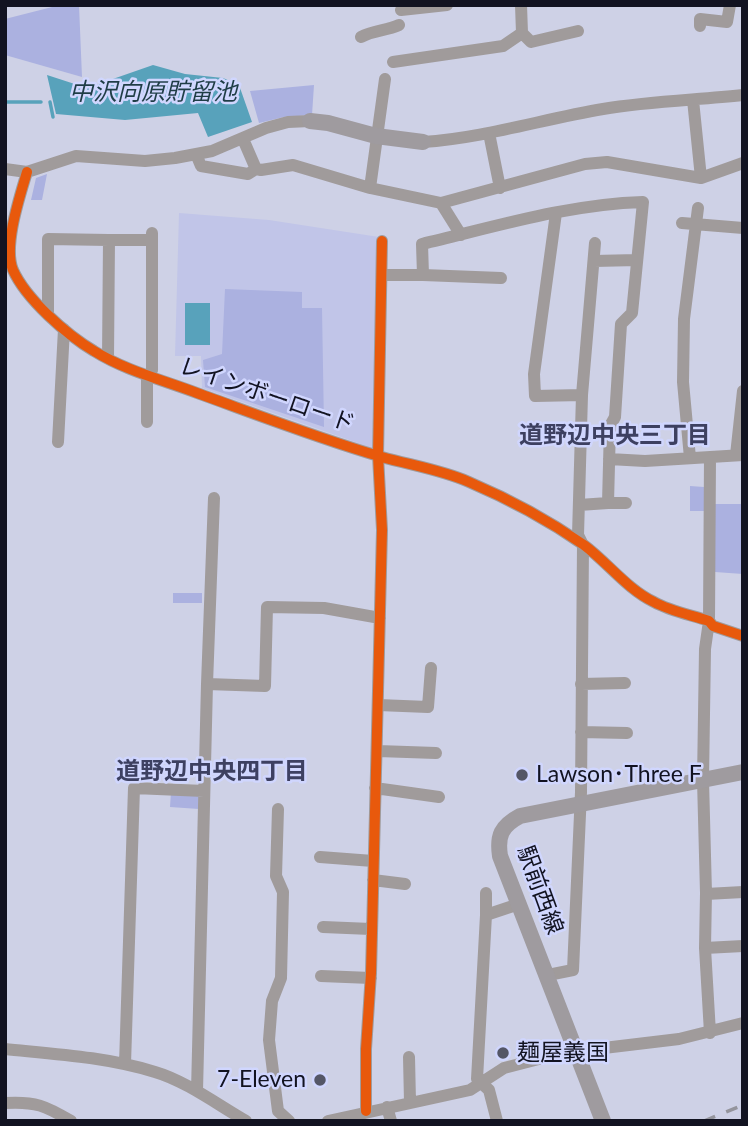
<!DOCTYPE html>
<meta charset="utf-8">
<style>
body{margin:0}
#map{position:relative;width:748px;height:1126px;overflow:hidden;background:#ced1e6;font-family:Lato,sans-serif}
canvas{display:block}
.frame{position:absolute;inset:0;border:7px solid #121321;pointer-events:none}
</style>
<div id="map">
<canvas width="748" height="1126"></canvas>
<div class="frame"></div>
</div>
<script>
const context = document.querySelector('canvas').getContext('2d');
context.lineJoin = 'round';
function fillPath(path, color) { context.fillStyle = color; context.fill(path, 'evenodd'); }
function strokePath(path, color, width, dash) { context.strokeStyle = color; context.lineWidth = width; context.lineCap = dash ? 'butt' : 'round'; context.setLineDash(dash || []); context.stroke(path); }
function drawText(font, color, halo, rows, align = 'center') {
  context.font = font + ' Lato,"Noto Sans JP",sans-serif'; context.lineWidth = 5; context.setLineDash([]); context.textBaseline = 'middle'; context.strokeStyle = halo; context.fillStyle = color; for (const [text, x, y, turn = 0] of rows) {
    context.save(); context.translate(x, y); context.rotate((+turn || 0) * Math.PI / 180); context.textAlign = isNaN(turn) ? turn : align; if (halo) context.strokeText(text, 0, 0); context.fillText(text, 0, 0); context.restore();
  }
}
fillPath(new Path2D(`
 M 179,213 L 269,220 L 379,237 L 375,442 L 372,448 L 202,388 L 201,356 L 175,356 Z`), '#c1c5e8');
fillPath(new Path2D(`
 M 60,5 L 79,5 L 82,77 L 5,55 L 5,19 Z
 M 314,85 L 312,115 L 284,117 L 259,123 L 250,91 Z
 M 47,174 L 42,200 L 31,200 L 36,178 Z
 M 225,289 L 302,292 L 302,308 L 322,308 L 324,427 L 205,387 L 203,360 L 222,354 Z
 M 690,486 L 704,487 L 704,511 L 690,511 Z
 M 714,504 L 743,504 L 743,574 L 715,572 Z
 M 173,593 L 202,593 L 202,603 L 173,603 Z
 M 171,792 L 199,796 L 199,809 L 170,807 Z`), '#abb1e0');
fillPath(new Path2D(`
 M 153,65 L 185,74 L 223,78 L 239,85 L 252,122 L 208,137 L 198,113 L 125,120 L 56,114 L 47,75 L 87,88 Z
 M 185,303 L 210,303 L 210,345 L 185,345 Z`), '#58a2bb');
strokePath(new Path2D(`
 M 5,102 L 41,102
 M 50,102 L 53,117`), '#58a2bb', 3.5);
strokePath(new Path2D(`
 M 521,5 L 522,33 L 531,42 L 578,31
 M 401,10 L 447,5
 M 700,26 L 700,19 L 727,22 L 730,5
 M 361,37 C 373,30 386,31 399,25
 M 393,62 L 503,46 L 522,33
 M 693,100 L 701,178
 M 489,133 L 500,188
 M 243,139 L 256,169 L 261,170 L 293,165 L 370,188 L 441,203 L 585,164 L 607,162 L 701,178 L 743,163
 M 423,142 C 484,138 543,119 603,109 C 649,101 697,100 743,95
 M 196,154 L 201,166 L 248,174 L 256,169
 M 5,169 L 27,172 L 76,156 L 145,161 L 175,158 L 212,151 L 266,128 L 288,122 L 310,121
 M 27,172 C 20,196 3,246 13,270 C 26,299 67,335 94,351 C 126,371 163,380 197,393 C 258,415 320,439 382,457 C 410,465 442,470 469,482 C 509,499 548,520 584,545 C 608,563 627,589 654,602 C 670,611 691,615 709,621 L 713,626 L 743,636
 M 370,188 L 385,79
 M 441,203 L 461,235
 M 556,213 L 534,374 L 535,396 L 582,395
 M 682,223 L 743,228
 M 109,240 L 152,240
 M 594,261 L 637,260
 M 382,275 L 423,275 L 422,244 C 494,227 569,204 643,202 L 632,313 L 621,324 L 615,417 L 610,426 L 608,503 L 579,505
 M 423,275 L 501,278
 M 48,313 L 48,239 L 109,240 L 108,358
 M 147,422 L 147,380 L 152,370 L 152,233
 M 58,442 L 64,329
 M 736,455 L 743,391
 M 690,458 L 683,382 L 684,319 L 698,208
 M 609,459 L 645,461 L 743,455
 M 608,503 L 626,503
 M 207,684 L 214,498
 M 581,684 L 625,683
 M 378,705 L 428,707 L 431,668
 M 581,732 L 627,733
 M 378,751 L 436,753
 M 375,788 L 439,797
 M 278,809 L 276,876 L 283,892 L 281,978 L 272,1001 L 269,1040 L 278,1111 L 289,1121
 M 320,857 L 373,861
 M 373,880 L 405,884
 M 706,894 L 743,892
 M 486,915 L 486,893
 M 323,927 L 371,929
 M 705,948 L 743,946
 M 548,975 L 573,970 L 581,792 L 583,545 L 578,535 L 582,395 L 595,243
 M 321,976 L 371,978
 M 710,1033 L 705,948 L 706,893 L 703,780 L 705,649 L 709,621 L 710,457
 M 5,1049 C 55,1054 107,1057 155,1072 C 186,1081 218,1105 246,1121
 M 409,1057 L 410,1102
 M 125,1064 L 134,788 L 204,791
 M 197,1091 L 207,684 L 265,686 L 267,607 L 324,608 L 380,618
 M 5,1103 C 35,1101 46,1106 71,1121
 M 387,1107 L 391,1121
 M 366,1111 L 366,1049 L 371,973 L 382,530 L 378,456 L 382,241
 M 328,1121 L 470,1090 L 504,1068 L 562,1053 L 679,1039 L 743,1023
 M 497,1121 L 489,1090 L 477,1079 L 486,915 L 519,904`), '#a09b9b', 12);
strokePath(new Path2D(`
 M 310,121 L 328,123 L 376,136 L 423,142
 M 603,1121 L 500,856 C 497,836 501,826 520,816 L 743,772`), '#9f9b9f', 16);
strokePath(new Path2D(`
 M 704,1121 L 743,1105`), '#94949c', 3.5, [12, 12]);
strokePath(new Path2D(`
 M 27,172 C 20,196 3,246 13,270 C 26,299 67,335 94,351 C 126,371 163,380 197,393 C 258,415 320,439 382,457 C 410,465 442,470 469,482 C 509,499 548,520 584,545 C 608,563 627,589 654,602 C 670,611 691,615 709,621 L 713,626 L 743,636
 M 366,1111 L 366,1049 L 371,973 L 382,530 L 378,456 L 382,241`), '#e8590c', 10);
for (const [x, y, r, color] of [
 [522,775,7,"#545666"],
 [503,1053,7,"#545666"],
 [320,1080,7,"#545666"]
]) { const dot = new Path2D(); dot.arc(x, y, r, 0, 2 * Math.PI); context.fillStyle = color; context.fill(dot); strokePath(dot, '#d0d6fe', 2.5); }
drawText('23px', '#121321', '#d0d6fe', [
 ["レインボーロード",267,395,19],
 ["駅前西線",540,890,70]
]);
drawText('23px', '#121321', '#d0d6fe', [
 ["Lawson･Three F",536,775],
 ["麺屋義国",517,1053],
 ["7-Eleven",306,1080,"right"]
], 'left');
drawText('italic 24px', '#1f3d46', '#d0d6fe', [
 ["中沢向原貯留池",153,92]
]);
drawText('bold 24px', '#3d4061', '#d0d6fe', [
 ["道野辺中央三丁目",615,435],
 ["道野辺中央四丁目",212,771]
]);
</script>
